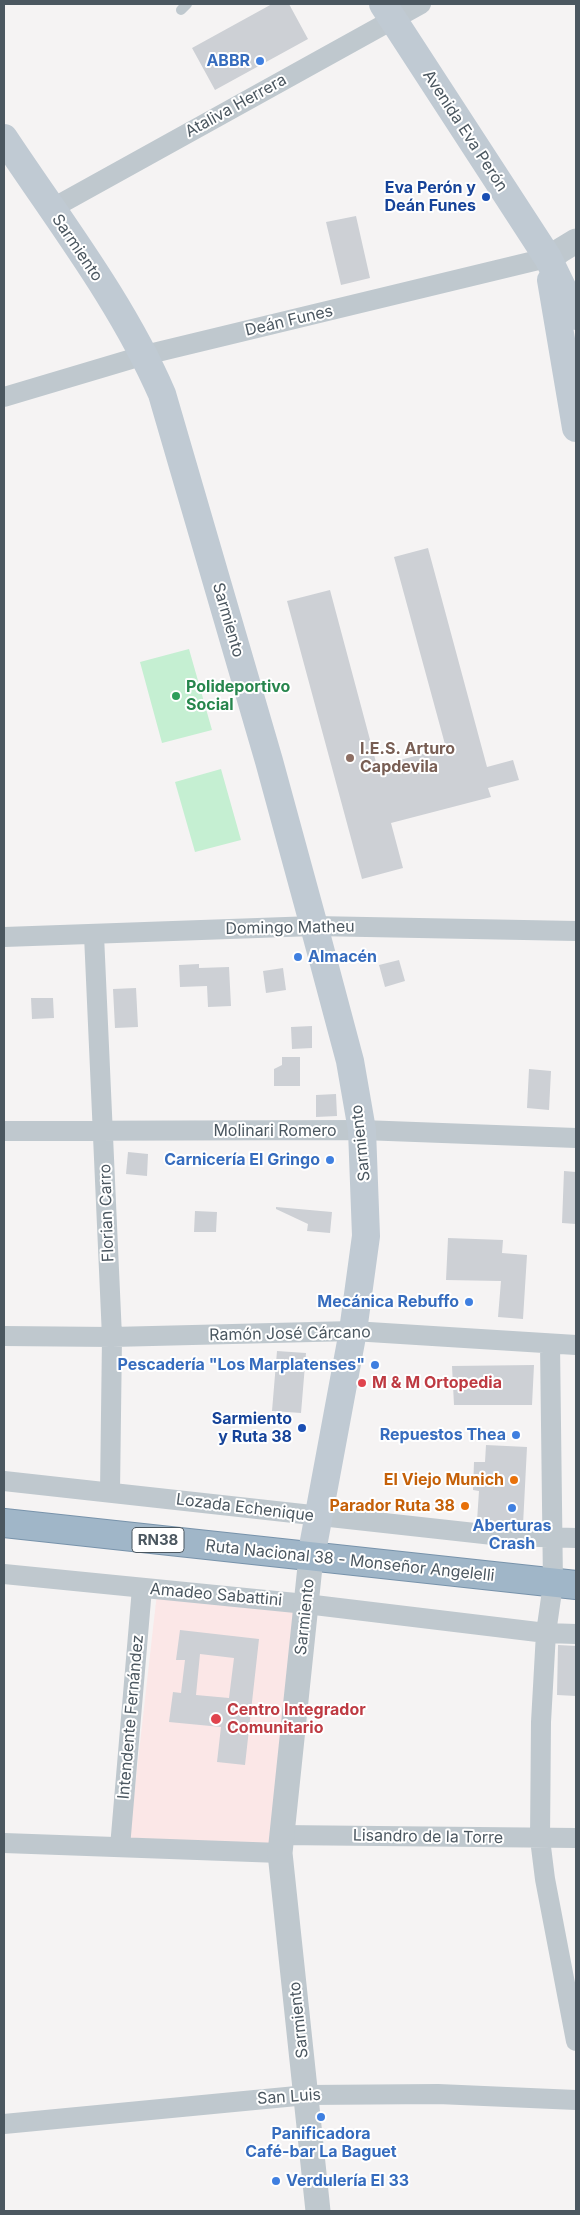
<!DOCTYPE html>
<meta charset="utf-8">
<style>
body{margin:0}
#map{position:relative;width:580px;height:2215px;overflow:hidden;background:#f5f3f3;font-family:Inter,sans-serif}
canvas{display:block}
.frame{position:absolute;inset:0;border:5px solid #4b5760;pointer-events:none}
</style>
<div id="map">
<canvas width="580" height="2215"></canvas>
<div class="frame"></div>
</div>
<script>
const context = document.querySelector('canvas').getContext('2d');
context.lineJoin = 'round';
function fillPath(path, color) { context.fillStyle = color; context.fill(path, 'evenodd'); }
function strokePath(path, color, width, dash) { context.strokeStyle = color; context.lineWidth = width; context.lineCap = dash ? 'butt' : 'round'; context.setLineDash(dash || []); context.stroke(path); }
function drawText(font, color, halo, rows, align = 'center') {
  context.font = font + ' Inter,sans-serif'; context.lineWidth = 4; context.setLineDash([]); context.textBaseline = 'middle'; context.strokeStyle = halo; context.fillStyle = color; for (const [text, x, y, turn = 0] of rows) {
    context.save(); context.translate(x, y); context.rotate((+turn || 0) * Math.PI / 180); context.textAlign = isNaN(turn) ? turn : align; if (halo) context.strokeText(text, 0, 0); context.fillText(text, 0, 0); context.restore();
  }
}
fillPath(new Path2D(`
 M 157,1593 L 306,1604 L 275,1851 L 128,1849 Z`), '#fbe7e7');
fillPath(new Path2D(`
 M 189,649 L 212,730 L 162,743 L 140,662 Z
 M 221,769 L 241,840 L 195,852 L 175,782 Z`), '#c5efd2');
fillPath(new Path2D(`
 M 272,4 L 289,4 L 308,39 L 215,90 L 192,48 Z
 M 356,216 L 370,278 L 341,285 L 326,222 Z
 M 428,548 L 487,767 L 513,760 L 519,780 L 488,788 L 491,797 L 391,823 L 403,868 L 362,879 L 287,601 L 330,590 L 377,766 L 446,748 L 394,557 Z
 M 399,960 L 405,981 L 385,987 L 379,965 Z
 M 199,964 L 199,968 L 229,967 L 231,1006 L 208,1007 L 207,986 L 180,987 L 179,965 Z
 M 283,968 L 286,990 L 266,993 L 263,971 Z
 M 136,988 L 138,1027 L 115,1028 L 113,989 Z
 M 31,998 L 53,998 L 54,1018 L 32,1019 Z
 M 312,1026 L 312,1048 L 292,1049 L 291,1027 Z
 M 282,1057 L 300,1057 L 300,1086 L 274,1086 L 274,1069 L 282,1065 Z
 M 529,1069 L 551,1071 L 549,1110 L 527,1108 Z
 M 336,1094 L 337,1116 L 316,1117 L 316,1095 Z
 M 128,1152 L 148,1154 L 147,1176 L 126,1174 Z
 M 564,1171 L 576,1172 L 576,1224 L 562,1223 Z
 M 276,1207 L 332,1212 L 330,1233 L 307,1231 L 308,1224 L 276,1209 Z
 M 195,1211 L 217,1212 L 216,1232 L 194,1232 Z
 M 448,1238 L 503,1240 L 502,1253 L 527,1255 L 523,1319 L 498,1317 L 501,1281 L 446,1280 Z
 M 277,1351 L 306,1353 L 301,1413 L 272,1411 Z
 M 534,1365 L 532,1405 L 454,1405 L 452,1366 Z
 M 486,1445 L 527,1447 L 523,1525 L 477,1521 L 479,1491 L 473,1490 L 474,1462 L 485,1462 Z
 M 180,1630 L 259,1639 L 245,1765 L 217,1762 L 221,1727 L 169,1722 L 173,1692 L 181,1693 L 185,1660 L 176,1660 ZM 200,1654 L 234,1658 L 229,1698 L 196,1695 Z
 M 558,1645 L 576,1646 L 576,1696 L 557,1695 Z`), '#cdd0d5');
const trunk = new Path2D(`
 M 4,1523 L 576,1585`);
strokePath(trunk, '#7893ab', 30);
strokePath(new Path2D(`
 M 181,10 L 187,4`), '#bfc8ce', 10);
strokePath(new Path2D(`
 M 51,209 L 421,4
 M 4,397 L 145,355 L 559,255
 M 94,935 L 112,1337 L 110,1492
 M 4,937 L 314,926 L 576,931
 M 4,1131 L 362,1130 L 576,1138
 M 4,1336 L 112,1337 L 353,1331 L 576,1345
 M 550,1344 L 553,1584 L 546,1633 L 541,1722 L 540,1839 L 545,1879 L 576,2041
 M 4,1481 L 502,1536 L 576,1538
 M 4,1574 L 306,1604 L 546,1633 L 576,1634
 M 280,1835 L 576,1838
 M 4,1843 L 280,1853
 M 120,1847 L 142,1588
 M 4,2124 L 307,2095 L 438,2094 L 576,2100`), '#bfc8ce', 20);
strokePath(new Path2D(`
 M 548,258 L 576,241
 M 311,1557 L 280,1853 L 318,2211`), '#bfc8ce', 25);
strokePath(new Path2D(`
 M 383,4 L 548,258 L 576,316
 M 4,138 C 59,221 122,302 162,394 L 269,761 L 314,926 L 350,1061 L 362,1130 L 366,1236 L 353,1331 L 311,1557
 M 551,280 L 576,428`), '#c0cad3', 28);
strokePath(trunk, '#a0b6c8', 28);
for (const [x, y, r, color] of [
 [260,61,5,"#3f7fe0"],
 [486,197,5,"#1a4fb4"],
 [176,696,5,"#2e9e5b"],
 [350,758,5,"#8d6e63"],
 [298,957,5,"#3f7fe0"],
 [330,1160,5,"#3f7fe0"],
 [469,1302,5,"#3f7fe0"],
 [375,1365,5,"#3f7fe0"],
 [362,1383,5,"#e0444e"],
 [302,1428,5,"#1a4fb4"],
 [516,1435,5,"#3f7fe0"],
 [514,1480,5,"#e8710a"],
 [465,1506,5,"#e8710a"],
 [512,1508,5,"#3f7fe0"],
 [216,1719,6,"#e0444e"],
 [321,2117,5,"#3f7fe0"],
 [276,2181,5,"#3f7fe0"]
]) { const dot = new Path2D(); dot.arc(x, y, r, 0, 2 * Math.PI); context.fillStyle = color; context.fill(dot); strokePath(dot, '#fff', 2); }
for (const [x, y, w] of [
 [158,1540,52]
]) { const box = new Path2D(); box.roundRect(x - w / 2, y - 12.5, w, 25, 4); context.fillStyle = '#fff'; context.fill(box); strokePath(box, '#4b5760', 1); }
drawText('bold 15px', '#4b5760', null, [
 ["RN38",158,1540]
]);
drawText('bold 16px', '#366cbe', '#fff', [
 ["ABBR",250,61],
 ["Almacén",308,957,"left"],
 ["Carnicería El Gringo",320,1160],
 ["Mecánica Rebuffo",459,1302],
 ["Pescadería \"Los Marplatenses\"",365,1365],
 ["Repuestos Thea",506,1435],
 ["Aberturas",512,1526,"center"],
 ["Crash",512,1544,"center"],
 ["Panificadora",321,2134,"center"],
 ["Café-bar La Baguet",321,2152,"center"],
 ["Verdulería El 33",286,2181,"left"]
], 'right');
drawText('16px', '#4b5760', '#fff', [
 ["Ataliva Herrera",236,106,-29],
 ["Avenida Eva Perón",465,131,57],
 ["Sarmiento",77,248,56],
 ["Deán Funes",289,321,-13],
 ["Sarmiento",228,620,74],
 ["Domingo Matheu",290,928,-1],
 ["Molinari Romero",275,1131],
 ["Sarmiento",361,1143,-96],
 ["Florian Carro",107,1213,-92],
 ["Ramón José Cárcano",290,1334,-1],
 ["Lozada Echenique",245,1508,7],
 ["Ruta Nacional 38 - Monseñor Angelelli",350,1561,6],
 ["Amadeo Sabattini",216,1595,5],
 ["Sarmiento",305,1617,-84],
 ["Intendente Fernández",131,1717,-85],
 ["Lisandro de la Torre",428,1837,1],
 ["Sarmiento",299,2020,-96],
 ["San Luis",289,2097,-4]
]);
drawText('bold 16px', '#164399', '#fff', [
 ["Eva Perón y",476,188],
 ["Deán Funes",476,206],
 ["Sarmiento",292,1419],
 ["y Ruta 38",292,1437]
], 'right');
drawText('bold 16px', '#27864d', '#fff', [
 ["Polideportivo",186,687],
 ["Social",186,705]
], 'left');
drawText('bold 16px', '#785e54', '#fff', [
 ["I.E.S. Arturo",360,749],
 ["Capdevila",360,767]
], 'left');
drawText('bold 16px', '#be3a42', '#fff', [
 ["M & M Ortopedia",372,1383],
 ["Centro Integrador",227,1710],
 ["Comunitario",227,1728]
], 'left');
drawText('bold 16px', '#c56008', '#fff', [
 ["El Viejo Munich",504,1480],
 ["Parador Ruta 38",455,1506]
], 'right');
</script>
